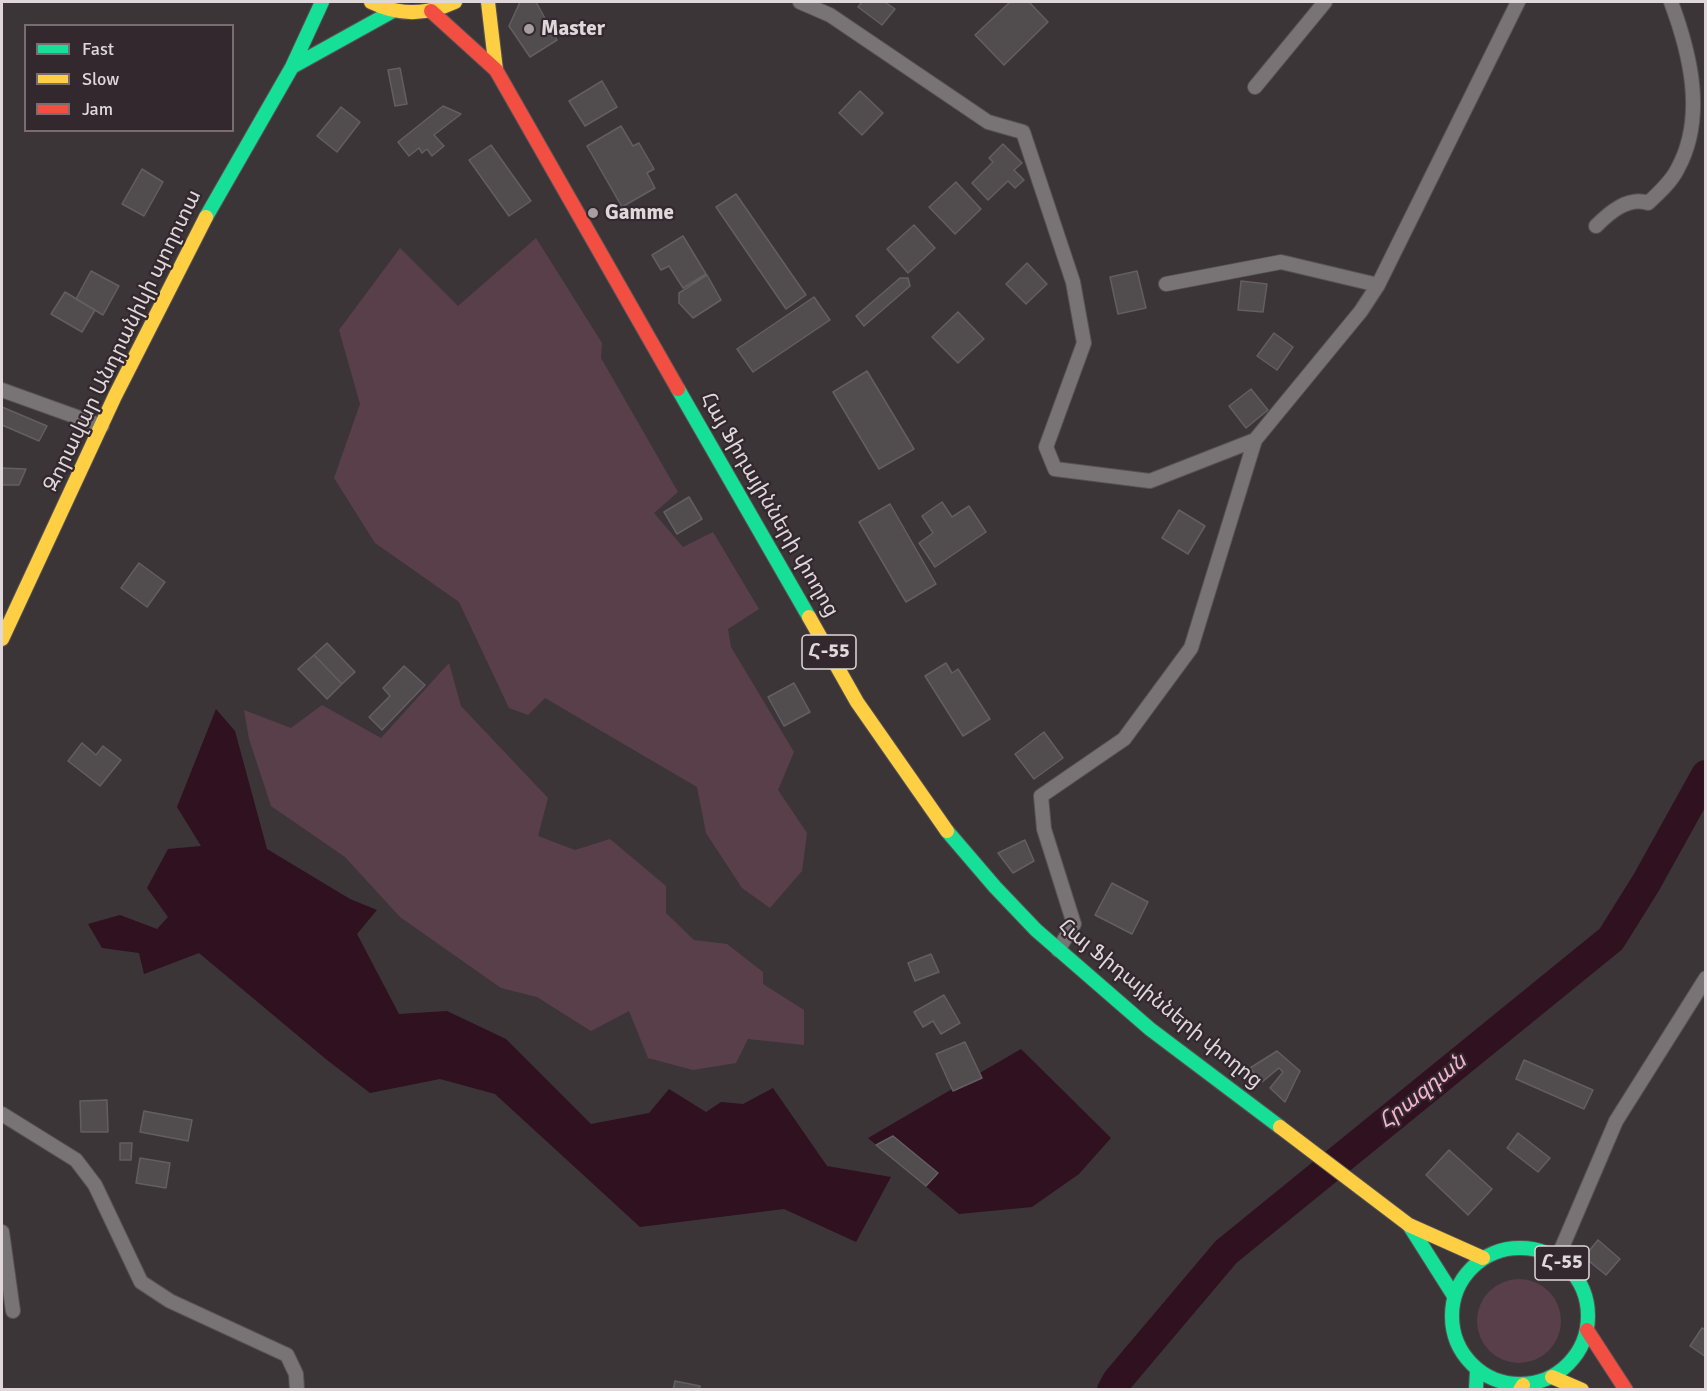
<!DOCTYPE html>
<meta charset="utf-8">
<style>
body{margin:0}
#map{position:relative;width:1707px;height:1391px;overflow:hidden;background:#3b3538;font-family:Signika,sans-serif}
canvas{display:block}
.frame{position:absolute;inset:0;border:3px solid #dfd7da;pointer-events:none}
.legend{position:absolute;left:24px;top:24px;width:210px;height:108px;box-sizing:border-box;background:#33282d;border:2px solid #786e72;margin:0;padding:8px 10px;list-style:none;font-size:18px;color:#dfd7da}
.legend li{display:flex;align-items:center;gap:12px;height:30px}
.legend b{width:30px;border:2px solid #786e72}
</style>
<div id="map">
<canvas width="1707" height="1391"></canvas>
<div class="frame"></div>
<ul class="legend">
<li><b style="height:8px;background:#16e098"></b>Fast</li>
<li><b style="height:8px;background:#ffcf43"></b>Slow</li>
<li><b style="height:8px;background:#f24e42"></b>Jam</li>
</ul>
</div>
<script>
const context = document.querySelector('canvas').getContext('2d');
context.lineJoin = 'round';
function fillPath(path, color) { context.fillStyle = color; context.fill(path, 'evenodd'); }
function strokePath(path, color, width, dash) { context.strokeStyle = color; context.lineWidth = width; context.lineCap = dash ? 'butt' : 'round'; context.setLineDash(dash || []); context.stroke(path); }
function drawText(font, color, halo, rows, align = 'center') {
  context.font = font + ' Signika,"Noto Sans Armenian",sans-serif'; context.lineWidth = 4.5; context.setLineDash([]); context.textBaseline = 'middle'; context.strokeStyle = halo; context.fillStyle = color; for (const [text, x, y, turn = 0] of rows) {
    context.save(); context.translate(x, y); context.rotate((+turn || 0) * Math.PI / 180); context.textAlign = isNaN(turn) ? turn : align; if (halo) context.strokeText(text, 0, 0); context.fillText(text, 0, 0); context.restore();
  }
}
fillPath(new Path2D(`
 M 536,238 L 602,343 L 601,358 L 678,492 L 654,513 L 683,547 L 713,532 L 759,609 L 728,629 L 731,647 L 794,752 L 778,790 L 807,833 L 802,871 L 770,908 L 742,888 L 706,833 L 697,787 L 545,698 L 528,715 L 509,708 L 459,602 L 375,543 L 334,478 L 360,404 L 339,330 L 400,248 L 458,306 Z
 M 449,663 L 461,706 L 548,798 L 538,836 L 575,850 L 610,839 L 666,886 L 666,913 L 694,940 L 727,944 L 763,972 L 763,984 L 804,1010 L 804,1045 L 748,1039 L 736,1063 L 693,1070 L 648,1058 L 629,1011 L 591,1031 L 537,997 L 501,988 L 400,917 L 345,857 L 271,806 L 249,739 L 244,710 L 291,728 L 322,705 L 381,738 Z
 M1477 1321a42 42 0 1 1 84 0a42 42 0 1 1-84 0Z`), '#593f4a');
fillPath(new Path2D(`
 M 216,709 L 235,731 L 267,849 L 350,899 L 377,910 L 357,934 L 399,1014 L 447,1011 L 506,1039 L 591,1124 L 649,1113 L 669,1089 L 706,1112 L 721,1102 L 743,1104 L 773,1088 L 827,1166 L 891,1177 L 856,1242 L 784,1209 L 640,1227 L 495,1094 L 440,1079 L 370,1093 L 327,1060 L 199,953 L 144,974 L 139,953 L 102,948 L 88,924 L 120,915 L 157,929 L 168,917 L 147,888 L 168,849 L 201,846 L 177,807 Z
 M 1021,1049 L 1111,1138 L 1079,1174 L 1032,1207 L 959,1214 L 868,1138 Z`), '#2f111f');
strokePath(new Path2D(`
 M 1112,1390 L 1117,1381 L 1226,1252 L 1611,939 L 1646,883 L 1706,775`), '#2f111f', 30);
const building = new Path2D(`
 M 520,2 L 536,2 L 557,40 L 530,57 L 509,26 Z
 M 862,2 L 885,2 L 895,9 L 882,25 L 858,7 Z
 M 1010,2 L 1029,2 L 1048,22 L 1004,65 L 975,35 Z
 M 400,68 L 407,104 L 395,106 L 388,70 Z
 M 602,81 L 617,107 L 585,126 L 569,101 Z
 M 860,91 L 883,113 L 862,135 L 839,113 Z
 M 443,106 L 461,114 L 434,135 L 444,146 L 432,156 L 427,149 L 422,153 L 419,148 L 409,156 L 398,142 Z
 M 341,107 L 360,122 L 337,152 L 317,136 Z
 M 621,126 L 633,146 L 639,143 L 654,169 L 647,173 L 655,188 L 622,207 L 587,146 Z
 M 1003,144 L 1022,163 L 1014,170 L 1024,180 L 1015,188 L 1008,181 L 988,200 L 972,183 L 993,162 L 989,158 Z
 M 491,145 L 531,201 L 509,216 L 469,160 Z
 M 142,169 L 163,182 L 144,216 L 122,204 Z
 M 956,182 L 981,209 L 955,234 L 929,207 Z
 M 736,194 L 806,295 L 786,309 L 716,207 Z
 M 914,225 L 935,248 L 908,273 L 887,249 Z
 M 683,236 L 706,274 L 683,288 L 669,266 L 661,270 L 652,255 Z
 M 1027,263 L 1047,284 L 1026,304 L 1006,284 Z
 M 91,271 L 119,286 L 103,315 L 76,299 Z
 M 1137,271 L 1146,308 L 1118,314 L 1110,277 Z
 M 707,275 L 721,300 L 693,318 L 679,303 L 679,293 Z
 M 900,278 L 908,278 L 910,286 L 864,326 L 856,316 Z
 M 1241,281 L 1267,284 L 1263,312 L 1238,310 Z
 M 65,292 L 95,310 L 82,332 L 51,314 Z
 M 814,297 L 830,320 L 753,372 L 737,349 Z
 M 958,312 L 984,339 L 958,363 L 932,337 Z
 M 1274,333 L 1293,347 L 1277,370 L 1257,356 Z
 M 867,371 L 914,449 L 879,469 L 833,392 Z
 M 1251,389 L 1268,410 L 1246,428 L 1229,406 Z
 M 2,407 L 47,426 L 39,441 L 2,425 Z
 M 2,468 L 26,469 L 19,485 L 2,485 Z
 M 689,497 L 702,519 L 677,534 L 664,512 Z
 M 942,502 L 952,517 L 969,506 L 986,532 L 935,567 L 919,543 L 933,533 L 922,516 Z
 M 890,504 L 936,584 L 906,602 L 859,522 Z
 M 1179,510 L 1205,526 L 1188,554 L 1162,538 Z
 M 139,563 L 165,582 L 147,607 L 121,588 Z
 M 327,643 L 355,672 L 342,684 L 314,655 Z
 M 314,655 L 342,684 L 327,699 L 298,669 Z
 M 946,663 L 952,673 L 958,669 L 990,719 L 963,736 L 925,676 Z
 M 404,666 L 425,685 L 382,730 L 369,717 L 390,696 L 383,688 Z
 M 794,683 L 810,712 L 784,726 L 768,697 Z
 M 1044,732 L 1063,758 L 1034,779 L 1015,754 Z
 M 82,743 L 96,755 L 103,746 L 121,760 L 100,786 L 68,761 Z
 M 1025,840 L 1034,861 L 1013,873 L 998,853 Z
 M 1112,883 L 1148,902 L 1132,934 L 1095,915 Z
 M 931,954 L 939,972 L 915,981 L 908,963 Z
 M 944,995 L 960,1023 L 941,1034 L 933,1021 L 923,1027 L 914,1012 Z
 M 965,1042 L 982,1078 L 953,1091 L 936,1054 Z
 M 1277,1051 L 1300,1071 L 1285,1102 L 1270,1088 L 1283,1072 L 1279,1068 L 1262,1082 L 1250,1068 Z
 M 1524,1060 L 1593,1090 L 1584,1109 L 1516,1079 Z
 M 107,1100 L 108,1132 L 81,1132 L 80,1101 Z
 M 144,1111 L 192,1120 L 188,1141 L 140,1132 Z
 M 1518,1133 L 1550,1158 L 1538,1172 L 1507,1148 Z
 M 893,1136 L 938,1173 L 926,1186 L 876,1145 Z
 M 120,1143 L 132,1143 L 131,1160 L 120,1160 Z
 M 1449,1150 L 1492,1189 L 1468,1215 L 1426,1175 Z
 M 140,1158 L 170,1163 L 166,1188 L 136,1183 Z
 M 1598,1240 L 1620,1259 L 1606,1275 L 1584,1257 Z
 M 1702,1328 L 1706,1330 L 1706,1357 L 1690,1346 Z
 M 675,1381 L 700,1386 L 699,1390 L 673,1390 Z`);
fillPath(building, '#514d4f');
strokePath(building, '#635e61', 1.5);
const street = new Path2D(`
 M 800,2 L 830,15 L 988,122 L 1023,132 L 1073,282 L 1084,343 L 1046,447 L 1055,469 L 1150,481 L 1255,440 L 1191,648 L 1124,739 L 1041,796 L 1044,829 L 1074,924 L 1058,950
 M 1255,87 L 1325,2
 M 1596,226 C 1609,213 1628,196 1648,203 C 1659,193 1672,181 1678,168 C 1706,116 1690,53 1671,2
 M 1166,284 L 1281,262 L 1378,285
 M 2,390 L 102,426
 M 1255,440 L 1361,311 L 1378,285 L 1518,2
 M 2,1114 L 76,1160 L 95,1185 L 141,1282 L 170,1301 L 287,1355 L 296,1374 L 297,1390
 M 2,1232 L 13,1311
 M 1557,1259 L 1616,1121 L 1706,978`);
const fast = new Path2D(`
 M 292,67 L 393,11
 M 206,217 L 292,67 L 322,2
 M 678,389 L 809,617
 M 947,831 L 995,887 L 1036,930 L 1150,1029 L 1280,1127
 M 1409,1225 L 1454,1296
 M1452 1316a68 68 0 1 1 136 0a68 68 0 1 1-136 0Z
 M 1476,1390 L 1477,1370`);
const slow = new Path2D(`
 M 371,2 C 399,16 427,15 455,2
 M 488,2 L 496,70
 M 809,617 L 857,702 L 947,831
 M 2,639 L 115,396 L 206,217
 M 1280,1127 L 1409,1225 L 1483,1258
 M 1552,1377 L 1582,1390
 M 1520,1390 L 1523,1385`);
const jam = new Path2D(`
 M 431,11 L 496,70 L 678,389
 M 1587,1330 L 1626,1390`);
strokePath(street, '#585254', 16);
strokePath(fast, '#585254', 16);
strokePath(slow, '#585254', 16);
strokePath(jam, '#585254', 16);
strokePath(street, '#787375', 14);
strokePath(fast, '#16e098', 14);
strokePath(slow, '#ffcf43', 14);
strokePath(jam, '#f24e42', 14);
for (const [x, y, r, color] of [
 [529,29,6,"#a69ea1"],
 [593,213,6,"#a69ea1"]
]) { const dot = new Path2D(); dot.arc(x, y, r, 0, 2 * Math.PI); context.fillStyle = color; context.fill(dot); strokePath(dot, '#33282d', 2); }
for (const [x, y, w] of [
 [829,652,54],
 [1562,1263,54]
]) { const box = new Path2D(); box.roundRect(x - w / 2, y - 17, w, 34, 4.5); context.fillStyle = '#33282d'; context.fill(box); strokePath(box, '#dfd7da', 1.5); }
drawText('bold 20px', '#dfd7da', null, [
 ["Հ-55",829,652],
 ["Հ-55",1562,1263]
]);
drawText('bold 21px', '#dfd7da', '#33282d', [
 ["Master",541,29],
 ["Gamme",605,213]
], 'left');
drawText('21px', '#dfd7da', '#33282d', [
 ["Զորավար Անդրանիկի պողոտա",123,341,-64],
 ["Հայ Ֆիդայինների փողոց",769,505,60],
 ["Հայ Ֆիդայինների փողոց",1160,1004,39]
]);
drawText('italic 22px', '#f6b2cf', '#33282d', [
 ["Հրազդան",1423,1092,-39]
]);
</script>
